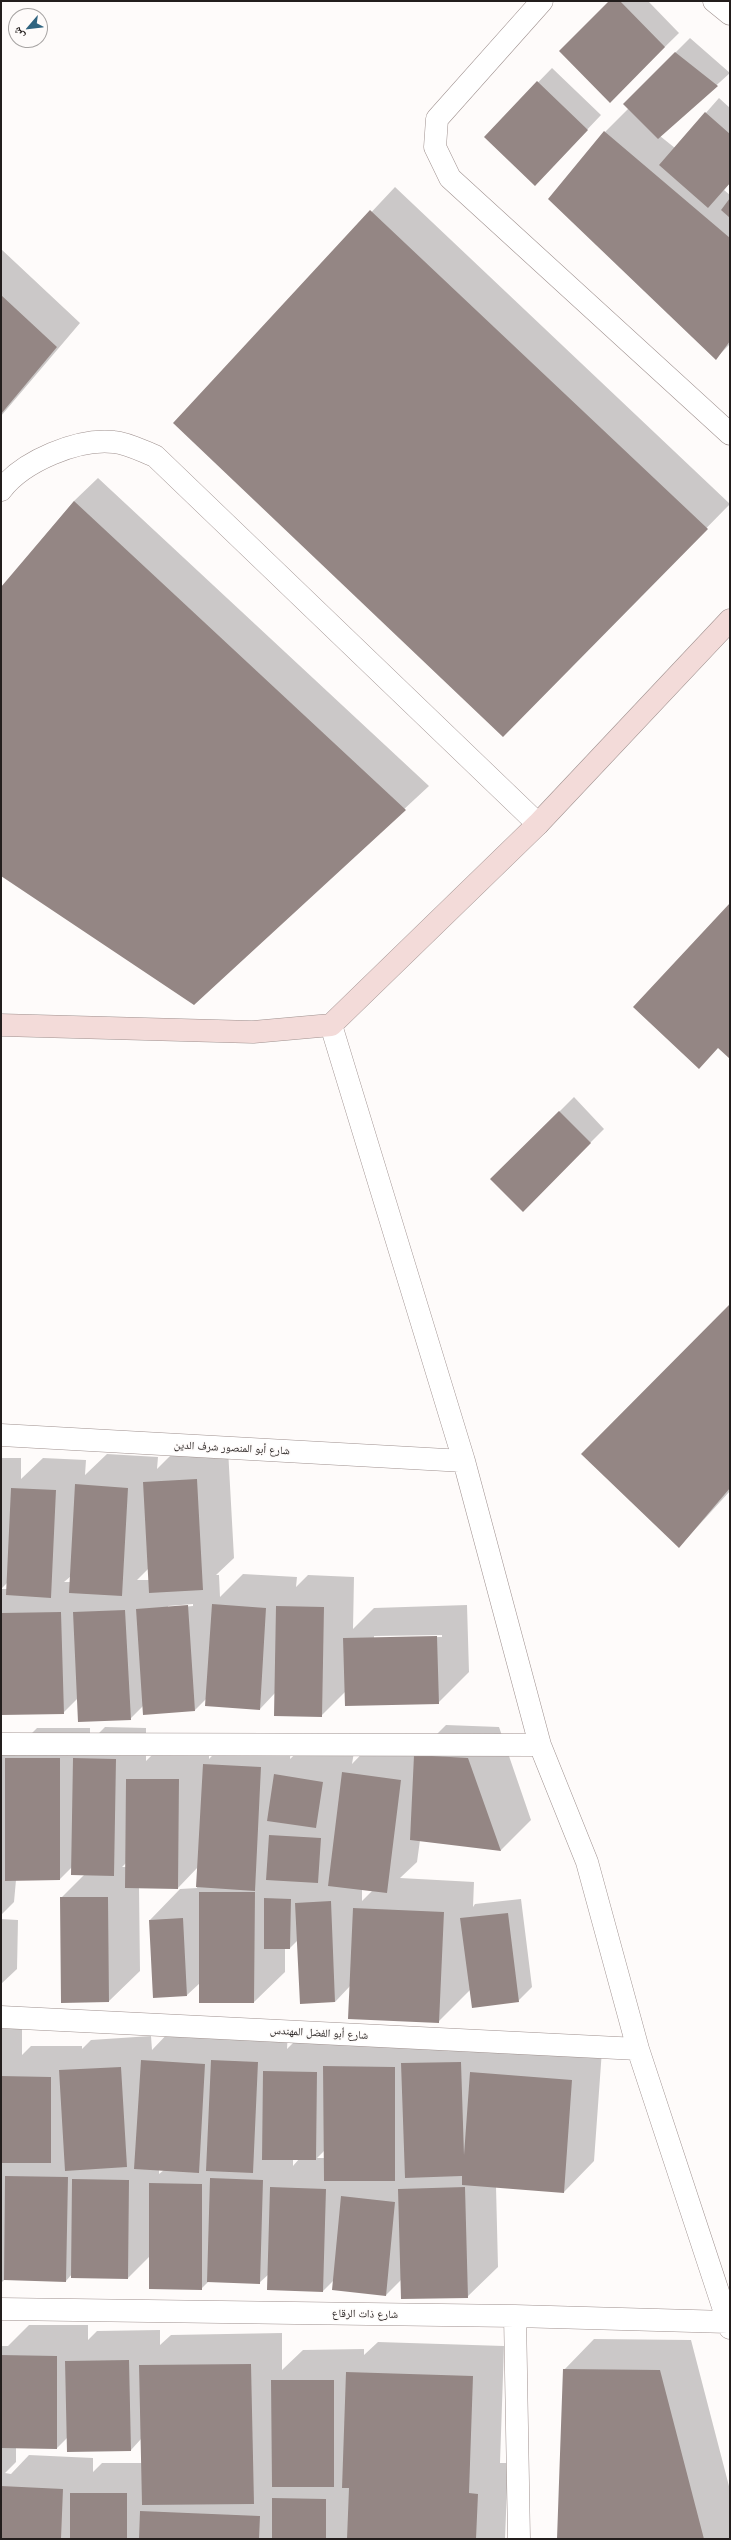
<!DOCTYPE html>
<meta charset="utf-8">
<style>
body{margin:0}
#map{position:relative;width:731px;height:2540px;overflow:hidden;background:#fefbfa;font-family:Inter,"Noto Naskh Arabic",sans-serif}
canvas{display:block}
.frame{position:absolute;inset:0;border:2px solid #231e1d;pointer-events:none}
.north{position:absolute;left:8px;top:8px;width:40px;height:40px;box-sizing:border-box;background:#fefbfa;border:1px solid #a6a3a2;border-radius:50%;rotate:242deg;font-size:11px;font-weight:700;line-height:16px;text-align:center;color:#231e1d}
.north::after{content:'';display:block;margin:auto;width:14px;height:18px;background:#306480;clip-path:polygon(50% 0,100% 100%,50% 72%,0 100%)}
</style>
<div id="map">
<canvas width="731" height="2540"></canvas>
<div class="frame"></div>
<div class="north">ش</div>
</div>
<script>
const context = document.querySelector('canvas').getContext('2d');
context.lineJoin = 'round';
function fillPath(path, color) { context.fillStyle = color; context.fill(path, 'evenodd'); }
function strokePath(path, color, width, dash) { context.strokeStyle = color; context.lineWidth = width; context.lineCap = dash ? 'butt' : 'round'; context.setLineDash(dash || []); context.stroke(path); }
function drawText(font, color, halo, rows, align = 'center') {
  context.font = font + ' Inter,"Noto Naskh Arabic",sans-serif'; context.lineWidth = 3; context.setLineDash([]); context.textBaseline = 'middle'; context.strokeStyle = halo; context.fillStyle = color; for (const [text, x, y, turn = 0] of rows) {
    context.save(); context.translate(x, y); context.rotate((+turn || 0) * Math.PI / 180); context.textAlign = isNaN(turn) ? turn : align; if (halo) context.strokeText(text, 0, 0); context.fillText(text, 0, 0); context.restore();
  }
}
fillPath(new Path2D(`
 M 611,1 L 648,1 L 679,33 L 610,101 Z
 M 690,38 L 730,73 L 660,136 L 675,148 L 719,98 L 730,108 L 730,183 L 724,190 L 730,195 L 730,344 L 716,358 L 605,132 L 629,108 L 624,104 Z
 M 552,68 L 601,115 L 548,171 L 485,137 Z
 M 395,187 L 730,504 L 526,712 L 174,423 Z
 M 1,249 L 80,323 L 1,416 Z
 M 98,478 L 429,786 L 194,1004 L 1,874 L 1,589 L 74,501 Z
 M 574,1097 L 604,1129 L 523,1210 L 492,1179 Z
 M 730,1305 L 730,1491 L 679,1547 Z
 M 228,1449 L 234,1558 L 216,1575 L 219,1575 L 220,1597 L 243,1574 L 297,1577 L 296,1587 L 308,1575 L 354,1577 L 353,1629 L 374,1608 L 467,1605 L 469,1672 L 438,1703 L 345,1692 L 321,1716 L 275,1693 L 260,1709 L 207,1698 L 194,1711 L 143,1706 L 130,1719 L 78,1698 L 63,1713 L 1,1714 L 1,1458 L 21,1458 L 21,1479 L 43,1458 L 86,1460 L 85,1475 L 107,1454 L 158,1457 L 157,1469 L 175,1451 ZM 149,1568 L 149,1580 L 137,1580 ZM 71,1576 L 70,1582 L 64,1582 ZM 8,1582 L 8,1589 L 1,1589 ZM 193,1604 L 193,1606 L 168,1608 L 168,1606 ZM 442,1635 L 442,1637 L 374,1638 L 374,1636 Z
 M 446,1725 L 499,1727 L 531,1820 L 501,1850 L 420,1840 L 417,1862 L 400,1878 L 474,1882 L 473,1907 L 475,1904 L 521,1899 L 532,1987 L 518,2001 L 470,1990 L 438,2022 L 351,1985 L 335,2002 L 298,1940 L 290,1948 L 285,1948 L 285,1972 L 254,2002 L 200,2002 L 200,1983 L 187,1995 L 150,1920 L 180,1889 L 197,1888 L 198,1867 L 178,1888 L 139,1887 L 140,1971 L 109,2001 L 61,1898 L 84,1875 L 72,1867 L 60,1879 L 16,1880 L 14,1902 L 1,1915 L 1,1733 L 22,1733 L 22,1743 L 37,1728 L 90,1728 L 90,1742 L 105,1727 L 146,1728 L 146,1761 L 158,1749 L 209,1749 L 209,1759 L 234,1733 L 292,1736 L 290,1759 L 306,1744 L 354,1752 L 352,1764 L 374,1741 L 423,1748 ZM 127,1862 L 127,1867 L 122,1867 ZM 362,1889 L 372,1891 L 362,1901 Z
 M 1,1919 L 18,1920 L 17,1969 L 1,1984 Z
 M 1,2022 L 22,2022 L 22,2055 L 31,2046 L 82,2046 L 82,2049 L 91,2040 L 151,2036 L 152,2050 L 172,2029 L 288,2031 L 287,2049 L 295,2041 L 602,2050 L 594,2161 L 564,2192 L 496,2186 L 498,2267 L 467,2297 L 402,2279 L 386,2295 L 333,2281 L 323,2291 L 269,2274 L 259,2283 L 209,2281 L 201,2289 L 150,2256 L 128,2278 L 72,2274 L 66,2281 L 5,2279 L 1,2283 ZM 324,2151 L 325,2158 L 317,2158 ZM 293,2159 L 299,2159 L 293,2166 ZM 159,2169 L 164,2170 L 159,2174 Z
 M 29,2325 L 88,2325 L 88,2340 L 97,2331 L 160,2330 L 160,2345 L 171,2335 L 282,2333 L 282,2370 L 303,2350 L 364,2349 L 364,2355 L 378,2342 L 504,2346 L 500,2463 L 508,2463 L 505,2539 L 1,2539 L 1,2346 L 8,2346 ZM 68,2437 L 131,2450 L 141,2439 L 142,2463 L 102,2463 L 93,2472 L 93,2458 L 29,2455 L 11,2474 L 5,2473 L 16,2462 L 16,2447 L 57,2448 Z
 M 594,2339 L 691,2340 L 730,2490 L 730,2539 L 558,2539 L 564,2370 Z`), '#0003');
fillPath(new Path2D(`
 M 609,1 L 620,1 L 665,47 L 610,103 L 559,51 Z
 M 675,52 L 718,86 L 658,139 L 623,104 Z
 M 537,81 L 588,130 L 535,186 L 484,137 Z
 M 705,112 L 730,134 L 730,183 L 708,208 L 659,165 Z
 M 604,131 L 730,238 L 730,341 L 716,360 L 548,199 Z
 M 730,198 L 730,218 L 721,210 Z
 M 370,210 L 708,529 L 503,737 L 173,423 Z
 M 1,295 L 57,347 L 1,414 Z
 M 74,501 L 406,810 L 194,1005 L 1,876 L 1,587 Z
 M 730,903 L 730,1059 L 718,1048 L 699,1069 L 633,1007 Z
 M 559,1111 L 591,1143 L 523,1212 L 490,1179 Z
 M 730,1304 L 730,1488 L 679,1548 L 581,1454 Z
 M 197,1479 L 203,1590 L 149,1593 L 143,1482 Z
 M 75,1484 L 128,1488 L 122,1596 L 69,1593 Z
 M 11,1488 L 56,1490 L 51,1598 L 6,1595 Z
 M 212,1604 L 266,1608 L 260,1710 L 205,1706 Z
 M 188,1605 L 195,1711 L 143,1715 L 136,1609 Z
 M 276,1606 L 324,1607 L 322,1717 L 274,1716 Z
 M 125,1610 L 131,1720 L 78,1722 L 73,1612 Z
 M 61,1612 L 64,1714 L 1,1715 L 1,1613 Z
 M 437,1636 L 439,1704 L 345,1706 L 343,1638 Z
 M 414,1755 L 468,1758 L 501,1851 L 410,1840 Z
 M 5,1758 L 60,1758 L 60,1880 L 5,1881 Z
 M 73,1758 L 116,1759 L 114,1876 L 71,1875 Z
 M 203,1764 L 261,1767 L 255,1891 L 196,1887 Z
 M 342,1772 L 401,1780 L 387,1893 L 328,1886 Z
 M 274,1774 L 323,1782 L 316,1828 L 267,1821 Z
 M 126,1779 L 179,1779 L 178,1889 L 125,1888 Z
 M 269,1835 L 321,1838 L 318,1883 L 266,1880 Z
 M 199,1892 L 255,1892 L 254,2003 L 199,2003 Z
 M 60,1897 L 108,1897 L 109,2002 L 61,2003 Z
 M 264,1898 L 291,1899 L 290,1949 L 264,1949 Z
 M 331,1901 L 335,2002 L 300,2004 L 295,1903 Z
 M 353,1908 L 444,1912 L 439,2023 L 348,2019 Z
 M 508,1913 L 519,2002 L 472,2008 L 460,1918 Z
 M 183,1918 L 187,1996 L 153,1998 L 149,1920 Z
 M 141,2060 L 205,2064 L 199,2173 L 134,2169 Z
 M 211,2060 L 258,2062 L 253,2173 L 206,2171 Z
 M 461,2062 L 464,2155 L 470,2072 L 572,2080 L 564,2193 L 462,2185 L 462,2176 L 405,2178 L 401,2063 Z
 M 323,2066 L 395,2067 L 395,2181 L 324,2181 Z
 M 121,2067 L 127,2167 L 65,2171 L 59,2070 Z
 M 263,2071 L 317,2072 L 316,2160 L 262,2160 Z
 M 1,2076 L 51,2077 L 51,2163 L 1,2163 Z
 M 5,2176 L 68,2177 L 66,2282 L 4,2280 Z
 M 210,2178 L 263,2180 L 260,2284 L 207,2282 Z
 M 72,2179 L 129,2180 L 128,2279 L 71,2278 Z
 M 149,2183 L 202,2184 L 202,2290 L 149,2289 Z
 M 270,2187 L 326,2189 L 323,2292 L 267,2290 Z
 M 465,2187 L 468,2298 L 401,2299 L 398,2189 Z
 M 341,2196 L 395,2202 L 386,2296 L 332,2290 Z
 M 1,2355 L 57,2356 L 57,2449 L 1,2448 Z
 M 129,2360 L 131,2451 L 67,2452 L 65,2361 Z
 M 251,2364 L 254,2504 L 142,2505 L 139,2365 Z
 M 563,2369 L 660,2370 L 704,2539 L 557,2539 Z
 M 346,2372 L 473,2376 L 469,2493 L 478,2494 L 476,2539 L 347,2539 L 349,2488 L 342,2488 Z
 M 271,2380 L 334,2380 L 334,2487 L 272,2487 Z
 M 1,2486 L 63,2489 L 61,2539 L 1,2539 Z
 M 70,2493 L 127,2493 L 127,2539 L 70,2539 Z
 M 272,2498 L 326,2499 L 326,2539 L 272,2539 Z
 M 140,2511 L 260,2516 L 259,2539 L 139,2539 Z`), '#948684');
const street = new Path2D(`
 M 542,1 L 437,119 L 435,147 L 450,178 L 730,434
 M 714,1 L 730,14
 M 1,490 C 23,461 78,438 114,442 C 127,443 142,451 155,456 L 538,824
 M 331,1025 L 464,1461 L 540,1745 L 587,1862 L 638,2049 L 730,2328
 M 1,1435 L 464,1461
 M 1,1744 L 540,1745
 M 1,2017 L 638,2049
 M 1,2309 L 515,2316 L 728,2322
 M 515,2316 L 519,2539`);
const secondary = new Path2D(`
 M 1,1025 L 253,1032 L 331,1025 L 538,824 L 730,620`);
strokePath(street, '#9f918f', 23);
strokePath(secondary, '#9f918f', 23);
strokePath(street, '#fff', 22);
strokePath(secondary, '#f3dbd9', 22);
drawText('11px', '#231e1d', '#fefbfa', [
 ["شارع أبو المنصور شرف الدين",232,1448,3],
 ["شارع أبو الفضل المهندس",319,2033,3],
 ["شارع ذات الرقاع",365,2314,1]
]);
</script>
